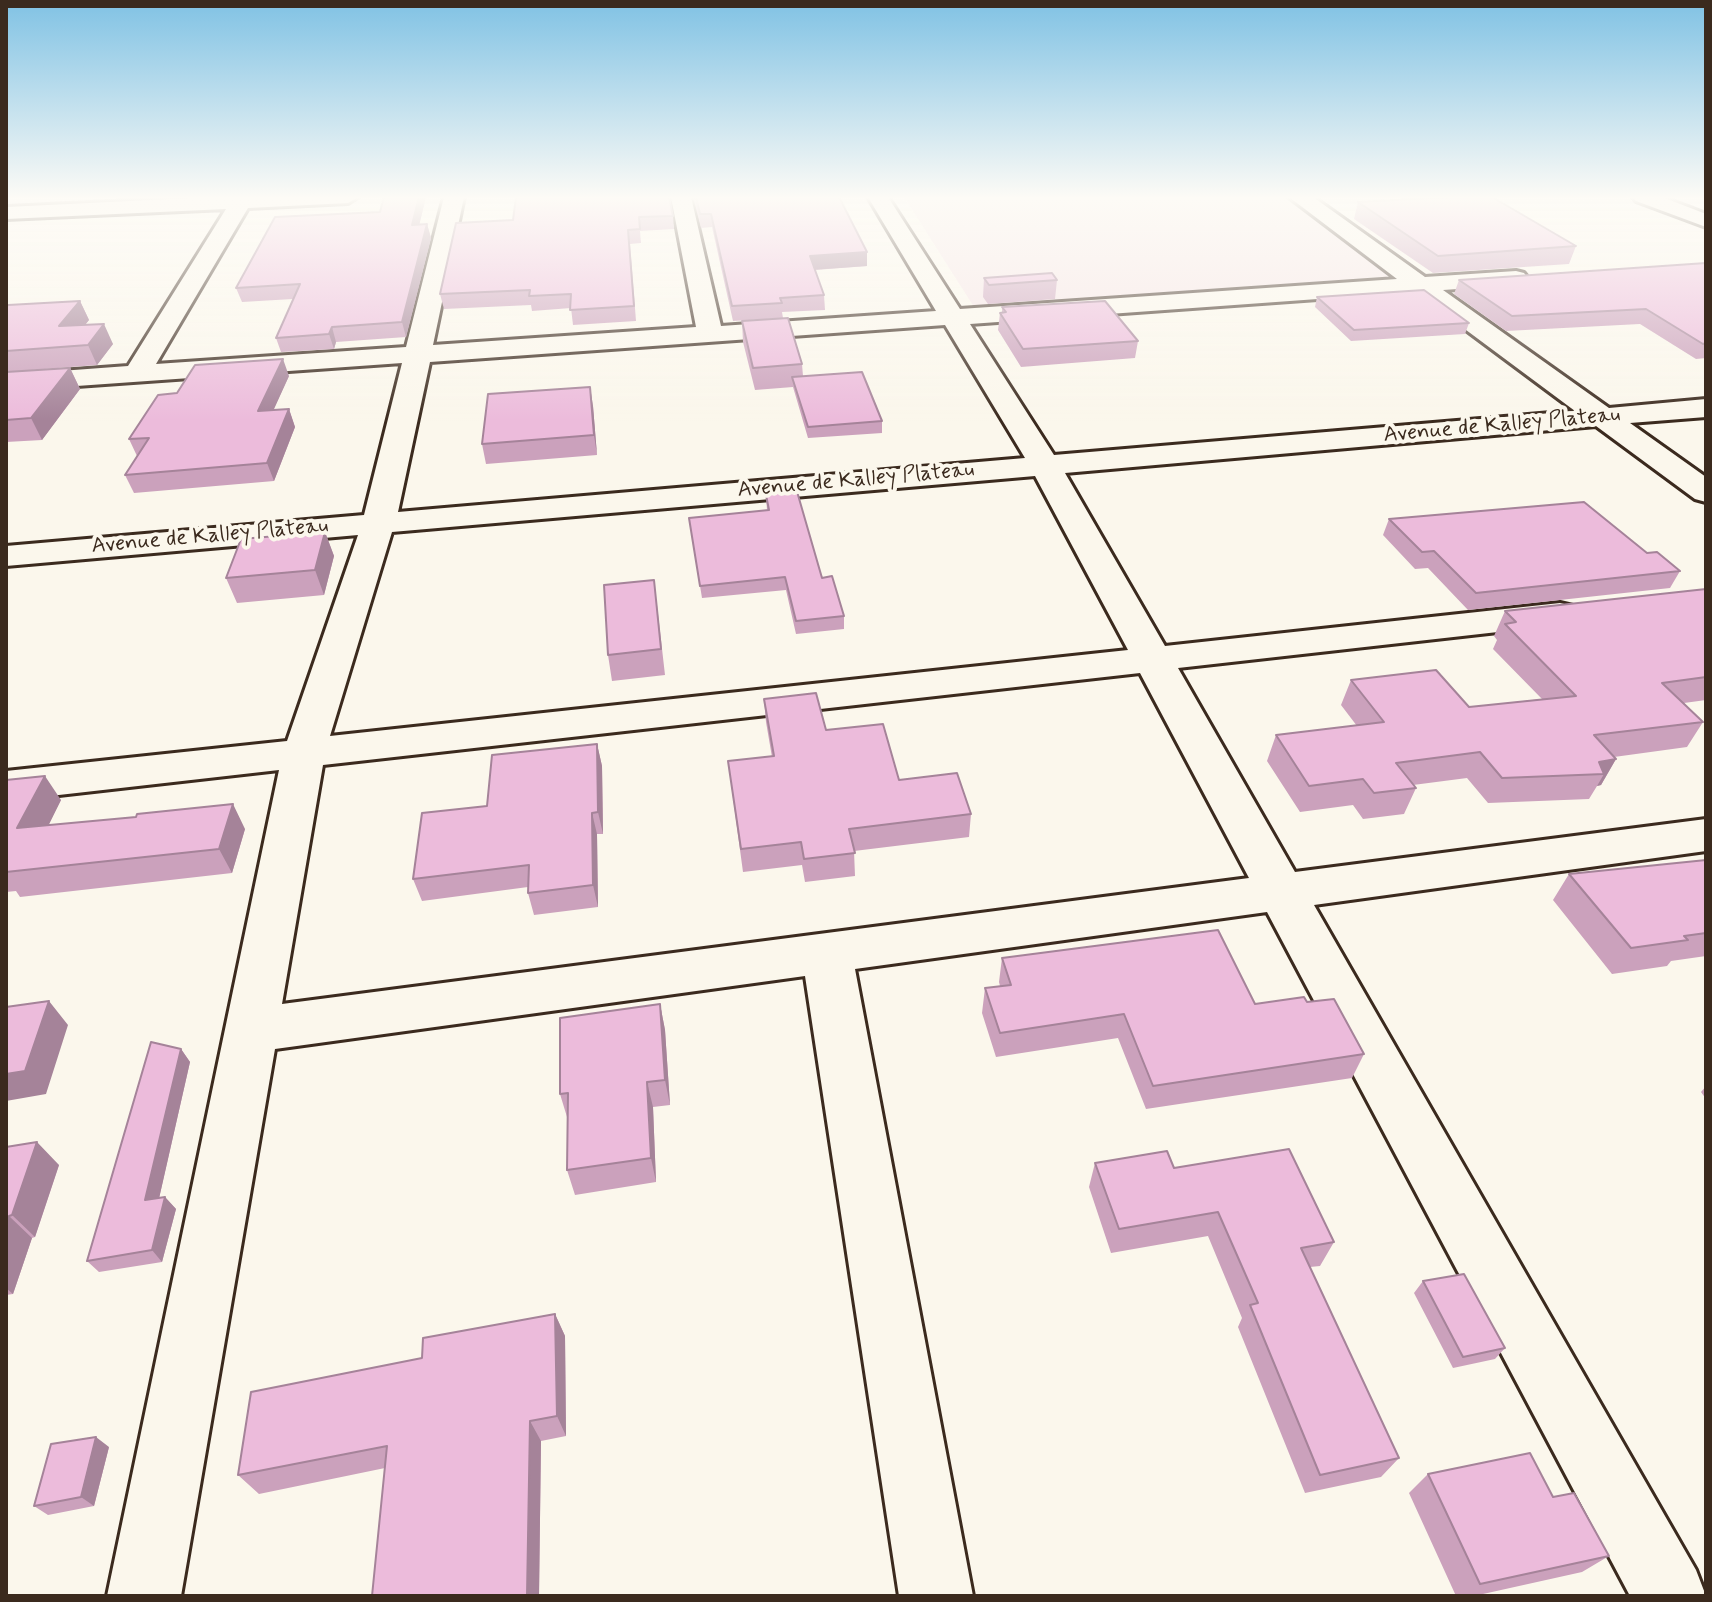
<!DOCTYPE html>
<style>
body{margin:0}
#map{position:relative;width:1712px;height:1602px;overflow:hidden;background:#fbf7ec;font-family:Mynerve,sans-serif}
canvas{display:block}
.frame{position:absolute;inset:0;border:8px solid #3b2a1e;pointer-events:none}
</style>
<div id="map">
<canvas width="1712" height="1602"></canvas>
<div class="frame"></div>
</div>
<script>
const context = document.querySelector('canvas').getContext('2d');
context.lineJoin = 'round';
function fillPath(path, color) { context.fillStyle = color; context.fill(path, 'evenodd'); }
function strokePath(path, color, width, dash) { context.strokeStyle = color; context.lineWidth = width; context.lineCap = dash ? 'butt' : 'round'; context.setLineDash(dash || []); context.stroke(path); }
function drawText(font, color, halo, rows, align = 'center') {
  context.font = font + ' Mynerve,sans-serif'; context.lineWidth = 8; context.setLineDash([]); context.textBaseline = 'middle'; context.strokeStyle = halo; context.fillStyle = color; for (const [text, x, y, turn = 0] of rows) {
    context.save(); context.translate(x, y); context.rotate((+turn || 0) * Math.PI / 180); context.textAlign = isNaN(turn) ? turn : align; if (halo) context.strokeText(text, 0, 0); context.fillText(text, 0, 0); context.restore();
  }
}
fillPath(new Path2D(`
 M 904,197 L 1287,197 L 1397,278 L 974,307 Z`), '#f6e5e7');
const street = new Path2D(`
 M 213,197 L 358,197 L 348,203 L 248,208 L 156,364 L 406,347 L 444,197 L 464,197 L 433,345 L 696,327 L 671,197 L 691,197 L 721,326 L 936,311 L 868,197 L 888,197 L 960,309 L 1397,279 L 1289,197 L 1313,197 L 1425,277 L 1516,271 L 1524,273 L 1528,278 L 1524,283 L 1516,285 L 1443,290 L 1609,408 L 1706,399 L 1706,417 L 1630,423 L 1706,477 L 1706,502 L 1695,499 L 1596,426 L 1065,473 L 1165,646 L 1560,603 L 1573,606 L 1578,614 L 1573,622 L 1560,625 L 1178,668 L 1295,872 L 1706,819 L 1706,851 L 1314,905 L 1696,1570 L 1706,1596 L 1630,1596 L 1267,912 L 855,969 L 973,1596 L 899,1596 L 805,976 L 275,1049 L 181,1596 L 107,1596 L 279,770 L 6,801 L 6,771 L 287,741 L 358,535 L 6,566 L 6,546 L 364,515 L 402,363 L 6,391 L 6,375 L 128,366 L 226,209 L 6,219 L 6,207 ZM 1415,292 L 1575,411 L 1054,455 L 970,324 ZM 945,325 L 1025,458 L 398,512 L 430,362 ZM 1035,476 L 1128,650 L 330,736 L 392,532 ZM 1140,673 L 1249,878 L 282,1004 L 323,765 Z
 M 1633,197 L 1662,197 L 1706,214 L 1706,227 L 1636,201 Z`);
strokePath(street, '#3b2a1e', 6);
fillPath(street, '#fbf7ec');
fillPath(new Path2D(`
 M 384,197 L 426,197 L 419,225 L 427,224 L 431,238 L 406,337 L 336,342 L 334,349 L 281,352 L 276,338 L 293,299 L 242,302 L 236,288 L 380,212 Z
 M 693,197 L 839,197 L 867,252 L 867,266 L 815,270 L 824,295 L 825,310 L 782,312 L 783,318 L 733,321 L 712,227 L 701,228 Z
 M 1358,202 L 1576,246 L 1569,264 L 1433,273 L 1354,219 Z
 M 673,216 L 674,229 L 640,231 L 641,243 L 630,244 L 636,321 L 573,325 L 571,308 L 532,311 L 531,305 L 444,309 L 440,294 L 456,223 Z
 M 1706,263 L 1706,358 L 1696,359 L 1640,324 L 1506,331 L 1454,294 L 1459,280 Z
 M 984,278 L 1057,280 L 1055,299 L 988,304 L 983,297 Z
 M 1317,297 L 1469,323 L 1465,334 L 1351,341 L 1315,307 Z
 M 80,301 L 89,320 L 85,325 L 113,344 L 97,365 L 6,372 L 6,307 Z
 M 1002,307 L 1138,341 L 1135,358 L 1021,367 L 998,330 L 1000,313 L 1002,313 Z
 M 742,321 L 802,364 L 803,376 L 882,421 L 882,433 L 808,438 L 793,387 L 755,390 L 743,342 Z
 M 70,368 L 80,389 L 42,440 L 6,442 L 6,372 Z
 M 289,376 L 273,410 L 289,409 L 295,427 L 274,481 L 134,493 L 125,475 L 137,456 L 129,439 L 177,393 Z
 M 593,406 L 597,455 L 486,464 L 482,444 Z
 M 766,495 L 822,578 L 844,616 L 844,629 L 796,634 L 786,590 L 702,598 L 689,518 L 767,510 Z
 M 1389,519 L 1647,553 L 1680,571 L 1670,588 L 1468,610 L 1428,568 L 1415,569 L 1383,535 Z
 M 325,532 L 334,556 L 324,595 L 237,603 L 226,578 Z
 M 1706,589 L 1706,700 L 1684,703 L 1703,722 L 1687,747 L 1614,757 L 1616,759 L 1601,785 L 1597,786 L 1589,799 L 1488,803 L 1467,778 L 1413,785 L 1416,788 L 1404,814 L 1363,819 L 1353,805 L 1300,812 L 1267,761 L 1276,735 L 1357,726 L 1341,705 L 1351,680 L 1469,707 L 1542,699 L 1493,649 L 1497,640 L 1494,636 L 1505,611 Z
 M 657,605 L 665,675 L 612,681 L 608,655 Z
 M 764,699 L 826,730 L 899,780 L 971,814 L 969,837 L 854,851 L 855,876 L 805,882 L 802,865 L 743,872 L 728,761 L 772,757 L 766,722 Z
 M 597,744 L 602,766 L 603,834 L 597,834 L 598,907 L 534,915 L 528,893 L 528,887 L 422,901 L 413,879 L 487,806 Z
 M 6,780 L 61,800 L 48,825 L 245,829 L 232,873 L 20,897 L 16,891 L 6,892 Z
 M 1706,860 L 1706,956 L 1671,961 L 1667,966 L 1612,974 L 1553,900 L 1569,874 Z
 M 1002,958 L 1255,1004 L 1307,1002 L 1364,1054 L 1352,1078 L 1146,1109 L 1118,1038 L 996,1057 L 982,1013 L 985,988 L 1000,986 L 999,982 Z
 M 660,1004 L 665,1030 L 670,1105 L 653,1107 L 656,1182 L 575,1195 L 567,1170 L 567,1117 L 560,1094 Z
 M 181,1049 L 190,1062 L 159,1198 L 165,1197 L 176,1209 L 162,1262 L 99,1272 L 87,1261 Z
 M 1706,1086 L 1706,1099 L 1701,1092 Z
 M 6,1147 L 59,1165 L 35,1237 L 32,1238 L 13,1294 L 6,1295 Z
 M 1095,1163 L 1174,1168 L 1334,1242 L 1320,1266 L 1310,1267 L 1399,1458 L 1381,1477 L 1305,1493 L 1238,1327 L 1242,1318 L 1208,1236 L 1111,1253 L 1089,1187 Z
 M 1423,1281 L 1505,1348 L 1495,1359 L 1453,1368 L 1414,1293 Z
 M 555,1314 L 565,1336 L 566,1436 L 541,1441 L 539,1596 L 372,1596 L 385,1468 L 259,1494 L 238,1475 L 422,1358 Z
 M 109,1447 L 94,1506 L 48,1515 L 34,1506 Z
 M 1428,1474 L 1553,1497 L 1609,1556 L 1582,1572 L 1474,1596 L 1456,1596 L 1409,1493 Z`), '#cba1bc');
fillPath(new Path2D(`
 M 419,197 L 426,197 L 416,238 L 412,225 Z
 M 427,224 L 431,238 L 406,337 L 402,322 Z
 M 867,252 L 867,266 L 811,270 L 810,256 Z
 M 80,301 L 89,320 L 68,346 L 59,326 Z
 M 104,324 L 113,344 L 97,365 L 88,345 Z
 M 332,327 L 336,342 L 334,349 L 329,334 Z
 M 283,359 L 289,376 L 265,429 L 258,411 Z
 M 70,368 L 80,389 L 42,440 L 31,418 Z
 M 590,387 L 593,406 L 597,455 L 594,435 Z
 M 289,409 L 295,427 L 274,481 L 267,463 Z
 M 325,532 L 334,556 L 324,595 L 315,570 Z
 M 597,744 L 602,766 L 603,834 L 598,812 Z
 M 1616,759 L 1601,785 L 1597,786 L 1604,774 L 1599,762 Z
 M 45,776 L 61,800 L 35,853 L 17,828 Z
 M 233,804 L 245,829 L 232,873 L 219,849 Z
 M 592,813 L 597,834 L 598,907 L 593,885 Z
 M 49,1001 L 68,1025 L 46,1094 L 6,1101 L 6,1074 Z
 M 660,1004 L 665,1030 L 670,1105 L 665,1080 Z
 M 181,1049 L 190,1062 L 156,1212 L 145,1200 Z
 M 647,1082 L 653,1107 L 656,1182 L 651,1158 Z
 M 37,1142 L 59,1165 L 35,1237 L 12,1215 Z
 M 165,1197 L 176,1209 L 162,1262 L 152,1250 Z
 M 9,1216 L 32,1238 L 13,1294 L 6,1288 L 6,1224 Z
 M 555,1314 L 565,1336 L 566,1436 L 557,1416 Z
 M 530,1421 L 541,1441 L 539,1596 L 527,1596 Z
 M 96,1437 L 109,1447 L 94,1506 L 81,1497 Z`), '#a58399');
const building = new Path2D(`
 M 384,197 L 419,197 L 412,225 L 427,224 L 402,322 L 332,327 L 329,334 L 276,338 L 300,284 L 236,288 L 275,217 L 380,212 Z
 M 516,197 L 669,197 L 673,216 L 639,217 L 640,229 L 628,230 L 634,306 L 570,310 L 571,294 L 529,296 L 530,290 L 440,294 L 456,223 L 513,220 Z
 M 696,197 L 839,197 L 867,252 L 810,256 L 824,295 L 780,298 L 782,303 L 732,306 L 711,214 L 700,214 Z
 M 1451,197 L 1492,197 L 1576,246 L 1438,256 L 1358,202 Z
 M 1706,263 L 1706,343 L 1703,344 L 1646,309 L 1512,316 L 1459,280 Z
 M 1052,273 L 1057,280 L 989,285 L 984,278 Z
 M 1424,290 L 1469,323 L 1354,330 L 1317,297 Z
 M 80,301 L 59,326 L 104,324 L 88,345 L 6,351 L 6,307 L 8,305 Z
 M 1105,301 L 1138,341 L 1023,349 L 1000,313 L 1006,312 L 1002,307 Z
 M 788,318 L 802,364 L 753,368 L 742,321 Z
 M 283,359 L 258,411 L 289,409 L 267,463 L 125,475 L 149,438 L 129,439 L 158,395 L 177,393 L 195,365 Z
 M 70,368 L 31,418 L 6,420 L 6,372 Z
 M 862,372 L 882,421 L 808,427 L 792,377 Z
 M 590,387 L 594,435 L 482,444 L 488,394 Z
 M 796,488 L 822,578 L 832,576 L 844,616 L 796,621 L 785,577 L 700,586 L 689,518 L 769,510 L 766,495 Z
 M 1584,502 L 1647,553 L 1657,552 L 1680,571 L 1476,593 L 1434,551 L 1422,552 L 1389,519 Z
 M 325,532 L 315,570 L 226,578 L 241,539 Z
 M 654,580 L 661,649 L 608,655 L 604,585 Z
 M 1706,589 L 1706,677 L 1662,683 L 1703,722 L 1594,735 L 1616,759 L 1599,762 L 1604,774 L 1502,778 L 1480,752 L 1396,763 L 1416,788 L 1374,793 L 1363,779 L 1309,786 L 1276,735 L 1384,722 L 1351,680 L 1436,670 L 1469,707 L 1576,696 L 1505,624 L 1516,622 L 1505,611 Z
 M 816,693 L 826,730 L 883,724 L 899,780 L 957,773 L 971,814 L 849,829 L 855,853 L 804,859 L 801,842 L 741,849 L 728,761 L 774,756 L 764,699 Z
 M 597,744 L 598,812 L 592,813 L 593,885 L 528,893 L 529,865 L 413,879 L 422,813 L 487,806 L 492,755 Z
 M 45,776 L 17,828 L 136,817 L 137,814 L 233,804 L 219,849 L 6,872 L 6,780 Z
 M 1706,860 L 1706,933 L 1684,936 L 1688,940 L 1631,948 L 1569,874 Z
 M 1218,930 L 1255,1004 L 1304,997 L 1307,1002 L 1334,999 L 1364,1054 L 1153,1086 L 1124,1014 L 1000,1033 L 985,988 L 1011,985 L 1002,958 Z
 M 49,1001 L 25,1071 L 6,1074 L 6,1007 Z
 M 660,1004 L 665,1080 L 647,1082 L 651,1158 L 567,1170 L 568,1093 L 560,1094 L 560,1018 Z
 M 151,1042 L 181,1049 L 145,1200 L 165,1197 L 152,1250 L 87,1261 Z
 M 37,1142 L 12,1215 L 9,1216 L 6,1224 L 6,1147 Z
 M 1289,1149 L 1334,1242 L 1301,1248 L 1399,1458 L 1320,1475 L 1250,1305 L 1258,1303 L 1218,1212 L 1119,1229 L 1095,1163 L 1167,1151 L 1174,1168 Z
 M 1464,1274 L 1505,1348 L 1463,1357 L 1423,1281 Z
 M 555,1314 L 557,1416 L 530,1421 L 527,1596 L 372,1596 L 387,1446 L 238,1475 L 251,1392 L 422,1358 L 423,1338 Z
 M 96,1437 L 81,1497 L 34,1506 L 51,1444 Z
 M 1530,1453 L 1553,1497 L 1574,1493 L 1609,1556 L 1480,1584 L 1428,1474 Z`);
fillPath(building, '#ecbbdb');
strokePath(building, '#a58399', 2);
const sky = context.createLinearGradient(0, 0, 0, 421);
sky.addColorStop(0, '#80c2e4');
sky.addColorStop(0.47, '#fdfbf6');
sky.addColorStop(1, '#fdfbf600');
context.fillStyle = sky;
context.fillRect(0, 0, 1712, 421);
drawText('22px', '#3b2a1e', '#fbf7ec', [
 ["Avenue de Kalley Plateau",1502,426,-5],
 ["Avenue de Kalley Plateau",856,481,-5],
 ["Avenue de Kalley Plateau",210,537,-5]
]);
</script>
